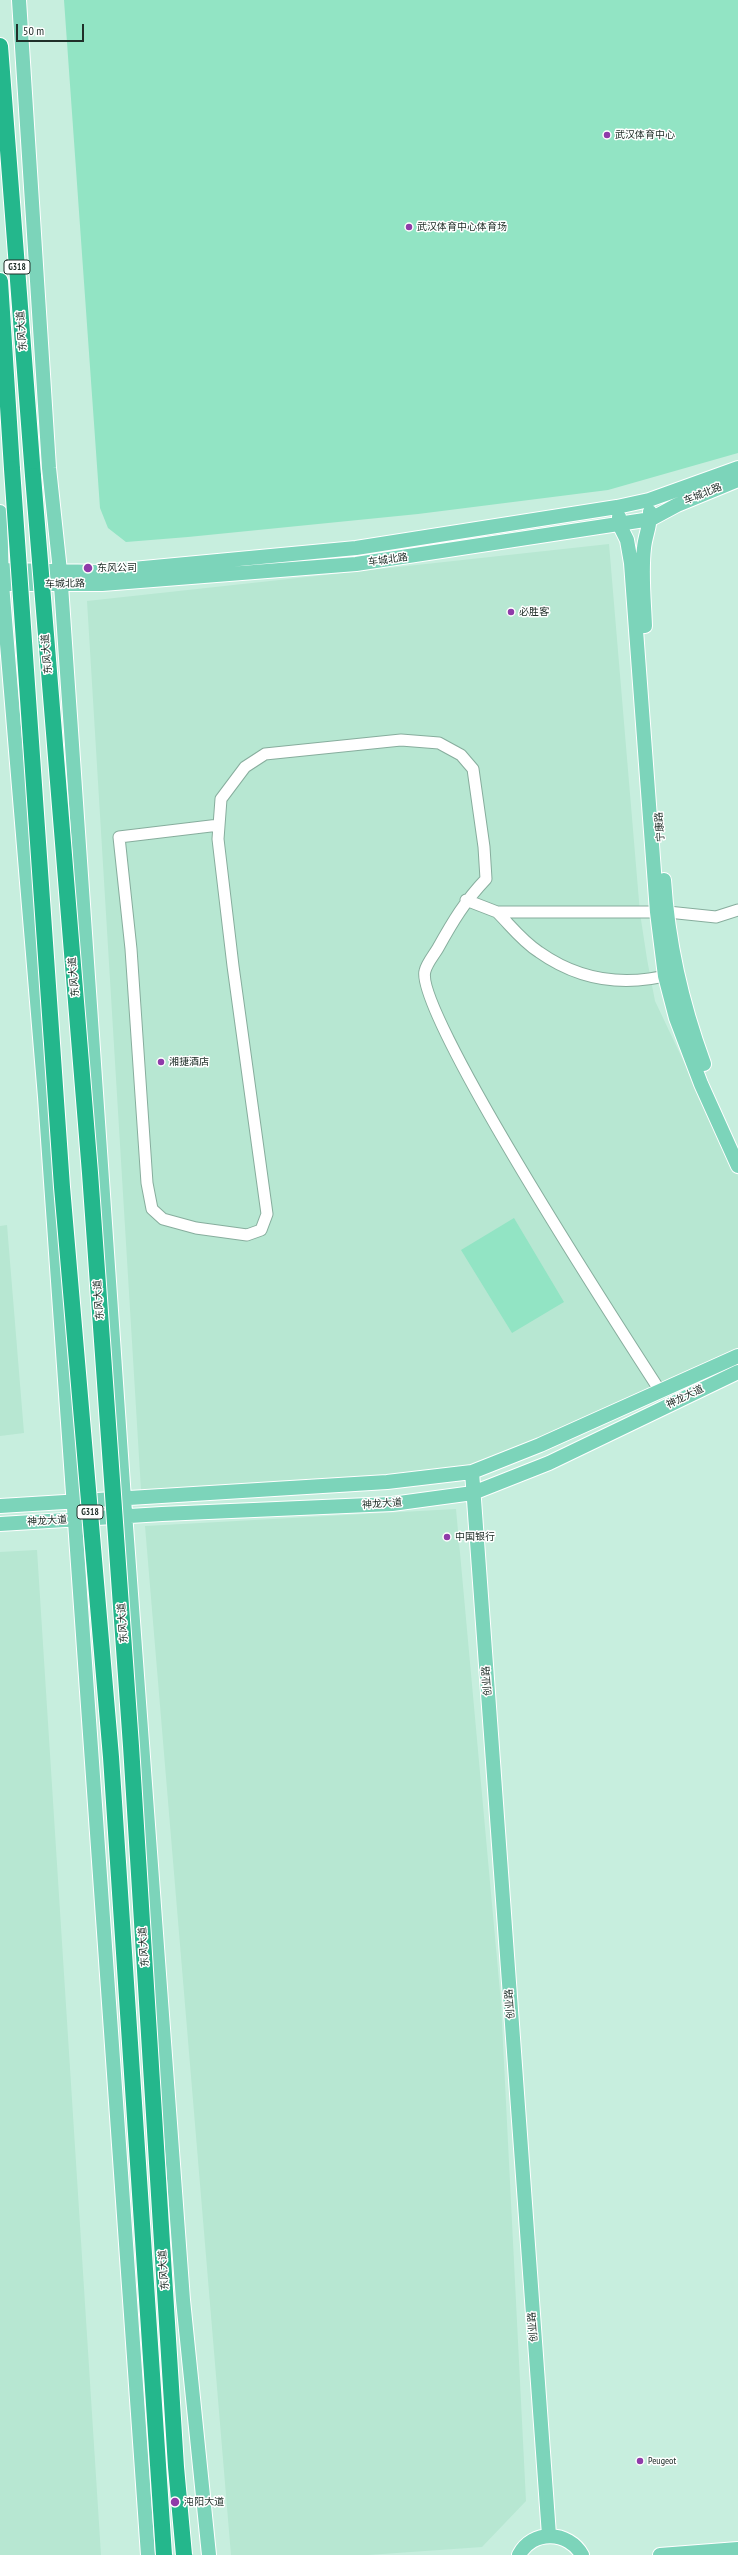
<!DOCTYPE html>
<meta charset="utf-8">
<style>
body{margin:0}
#map{position:relative;width:738px;height:2555px;overflow:hidden;background:#c7eede;font-family:"PT Sans Narrow",sans-serif}
canvas{display:block}
.scale{position:absolute;left:16px;top:24px;width:68px;height:18px;box-sizing:border-box;border:2px solid #202f29;border-top:0;padding-left:5px;font-size:12px;line-height:14px;white-space:nowrap;color:#202f29;-webkit-text-stroke:3px #fff;paint-order:stroke}
</style>
<div id="map">
<canvas width="738" height="2555"></canvas>
<div class="scale">50 m</div>
</div>
<script>
const context = document.querySelector('canvas').getContext('2d');
context.lineJoin = 'round';
function fillPath(path, color) { context.fillStyle = color; context.fill(path, 'evenodd'); }
function strokePath(path, color, width, dash) { context.strokeStyle = color; context.lineWidth = width; context.lineCap = dash ? 'butt' : 'round'; context.setLineDash(dash || []); context.stroke(path); }
function drawText(font, color, halo, rows, align = 'center') {
  context.font = font + ' "PT Sans Narrow","Noto Sans SC",sans-serif'; context.lineWidth = 3; context.setLineDash([]); context.textBaseline = 'middle'; context.strokeStyle = halo; context.fillStyle = color; for (const [text, x, y, turn = 0] of rows) {
    context.save(); context.translate(x, y); context.rotate((+turn || 0) * Math.PI / 180); context.textAlign = isNaN(turn) ? turn : align; if (halo) context.strokeText(text, 0, 0); context.fillText(text, 0, 0); context.restore();
  }
}
fillPath(new Path2D(`
 M 609,544 L 640,913 L 647,959 L 655,1001 L 738,1176 L 738,1351 L 472,1472 L 141,1490 L 87,601 Z
 M 7,1225 L 24,1433 L 0,1436 L 0,1226 Z
 M 456,1509 L 501,2003 L 526,2501 L 482,2547 L 368,2555 L 231,2555 L 145,1526 Z
 M 36,1550 L 37,1550 L 101,2555 L 0,2555 L 0,1552 Z`), '#b7e7d2');
fillPath(new Path2D(`
 M 64,0 L 738,0 L 738,453 L 608,490 L 418,514 L 188,537 L 126,542 L 108,528 L 100,508 Z
 M 514,1218 L 564,1302 L 512,1333 L 461,1250 Z`), '#92e4c4');
const minor = new Path2D(`
 M 219,825 L 119,837 L 131,949 L 147,1183 L 152,1209 L 163,1219 L 196,1228 L 247,1235 L 261,1230 L 267,1214 L 233,966 L 218,839 L 221,799 L 245,767 L 265,754 L 401,740 L 439,743 L 461,755 L 473,769 L 484,847 L 486,879 C 465,901 453,921 438,948 C 434,955 427,963 425,971 C 413,1011 626,1338 660,1391
 M 466,900 L 497,912 L 668,912 L 716,917 L 738,910
 M 497,912 C 511,926 522,941 539,952 C 580,981 625,987 673,974`);
const major = new Path2D(`
 M 19,0 L 49,468 L 60,571 L 124,1499 L 183,2300 L 209,2555
 M 0,512 L 2,584 L 45,1097 L 148,2555
 M 619,517 L 620,526 L 627,540 L 631,563 L 657,912 L 665,976 L 676,1018 L 701,1084 L 738,1166
 M 8,570 L 101,572 L 356,548 L 617,507 L 649,500 L 738,468
 M 0,584 L 102,584 L 356,564 L 651,519 L 677,505 L 738,480
 M 645,626 C 644,600 641,574 644,548 C 645,536 651,524 650,512
 M 664,880 C 668,944 682,1004 704,1064
 M 472,1472 L 549,2535
 M 0,1506 L 387,1482 L 472,1472 L 540,1445 L 738,1356
 M 0,1524 L 162,1514 L 392,1504 L 473,1493 L 549,1463 L 738,1372
 M 519,2555 C 532,2529 569,2531 582,2555
 M 660,2555 L 738,2549`);
const highway = new Path2D(`
 M 0,46 L 33,476
 M 0,281 L 12,469`);
strokePath(minor, '#87ad9d', 13);
strokePath(major, '#fff', 16);
strokePath(highway, '#fff', 18);
strokePath(minor, '#fff', 11);
strokePath(major, '#7cd4ba', 14);
strokePath(highway, '#24b78c', 16);
const highwayBridge = new Path2D(`
 M 12,469 L 62,1187 L 111,1757 L 164,2555
 M 33,476 L 90,1173 L 131,1746 L 176,2467 L 184,2555`);
strokePath(highwayBridge, '#fff', 18, []);
strokePath(highwayBridge, '#24b78c', 16);
for (const [x, y, r, color] of [
 [607,135,4,"#8f3ba9"],
 [409,227,4,"#8f3ba9"],
 [88,568,5,"#8f3ba9"],
 [511,612,4,"#8f3ba9"],
 [161,1062,4,"#8f3ba9"],
 [447,1537,4,"#8f3ba9"],
 [640,2461,4,"#8f3ba9"],
 [175,2502,5,"#8f3ba9"]
]) { const dot = new Path2D(); dot.arc(x, y, r, 0, 2 * Math.PI); context.fillStyle = color; context.fill(dot); strokePath(dot, '#fff', 1.5); }
for (const [x, y, w] of [
 [17,267,26],
 [90,1512,26]
]) { const box = new Path2D(); box.roundRect(x - w / 2, y - 7, w, 14, 3); context.fillStyle = '#fff'; context.fill(box); strokePath(box, '#202f29', 1); }
drawText('bold 9px', '#202f29', null, [
 ["G318",17,267],
 ["G318",90,1512]
]);
drawText('10px', '#202f29', '#fff', [
 ["武汉体育中心",615,135],
 ["武汉体育中心体育场",417,227],
 ["东风公司",97,568],
 ["必胜客",519,612],
 ["湘捷酒店",169,1062],
 ["中国银行",455,1537],
 ["Peugeot",648,2461],
 ["沌阳大道",184,2502]
], 'left');
drawText('10px', '#202f29', '#fff', [
 ["东风大道",22,331,-94],
 ["车城北路",703,494,-22],
 ["车城北路",388,560,-8],
 ["车城北路",65,584,-1],
 ["东风大道",47,654,-95],
 ["宁康路",660,827,-94],
 ["东风大道",74,977,-95],
 ["东风大道",99,1300,-94],
 ["神龙大道",685,1397,-26],
 ["神龙大道",382,1504,-4],
 ["神龙大道",47,1521,-3],
 ["东风大道",123,1623,-94],
 ["创业路",487,1681,-94],
 ["东风大道",144,1947,-94],
 ["创业路",510,2004,-94],
 ["东风大道",164,2270,-94],
 ["创业路",533,2327,-94]
]);
</script>
